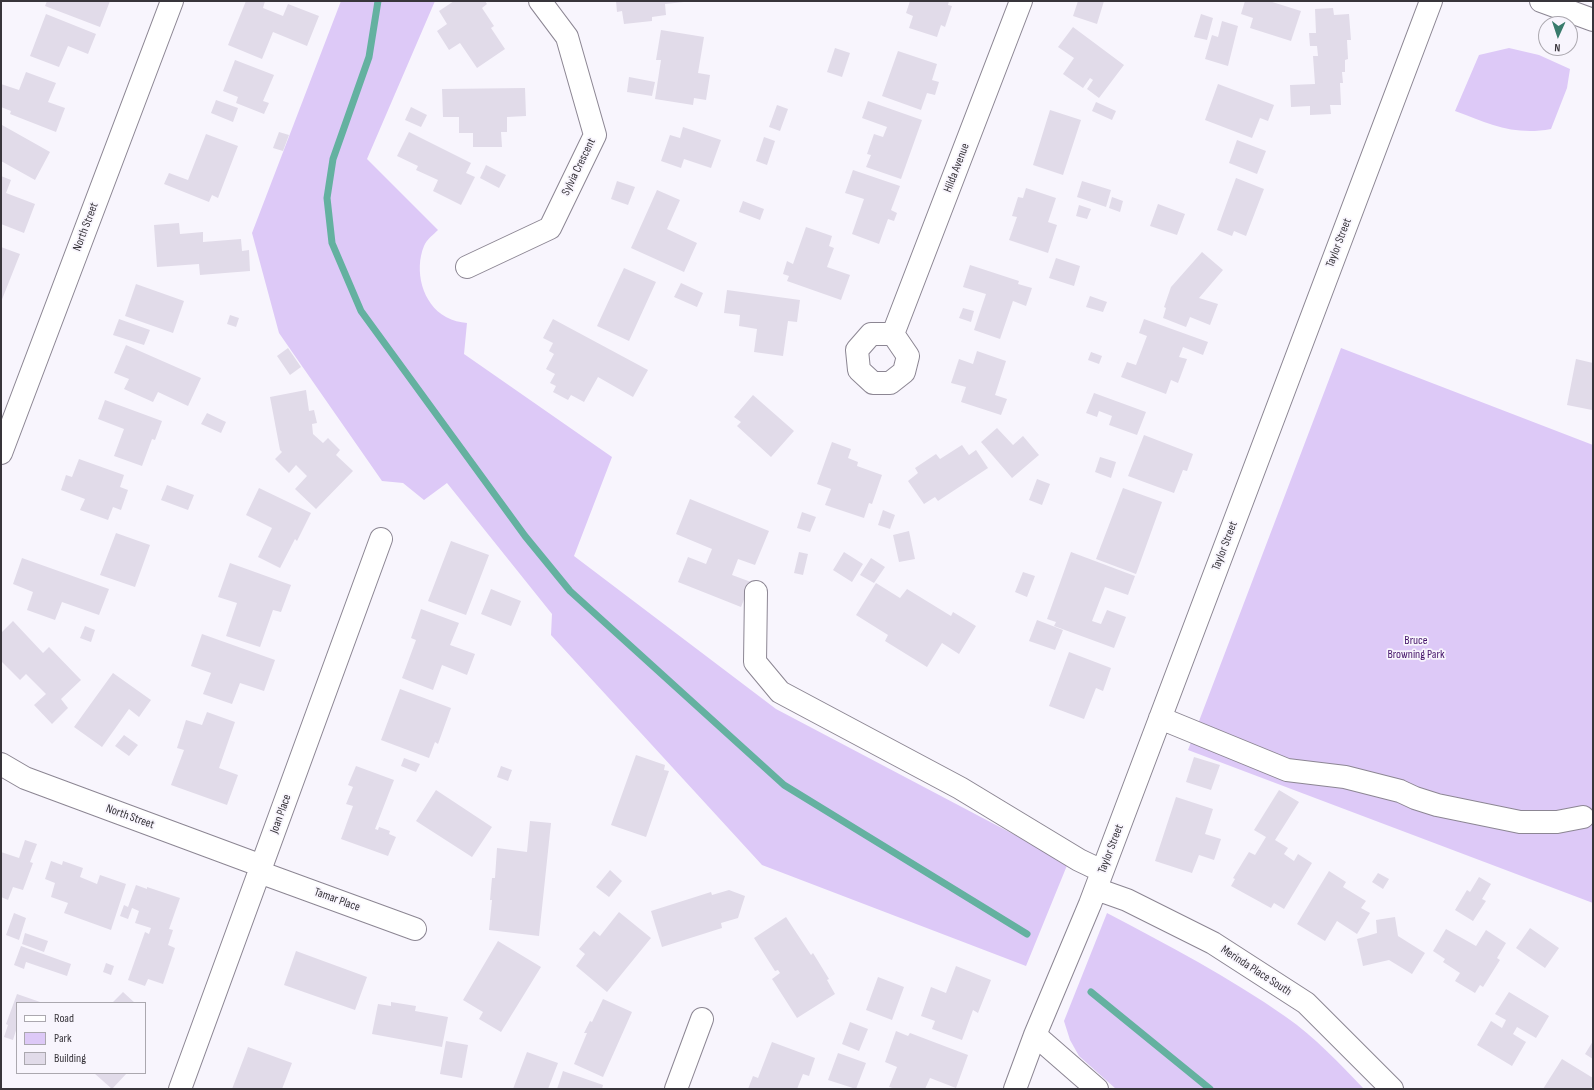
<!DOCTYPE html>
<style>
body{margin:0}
#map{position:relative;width:1594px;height:1090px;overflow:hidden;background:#f8f5fd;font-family:"Sofia Sans Condensed",sans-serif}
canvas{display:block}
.frame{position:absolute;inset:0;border:2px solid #38353b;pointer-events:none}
.legend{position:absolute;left:16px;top:1002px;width:130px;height:72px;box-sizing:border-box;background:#f8f5fd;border:1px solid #aba8af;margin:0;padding:5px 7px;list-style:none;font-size:12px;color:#38353b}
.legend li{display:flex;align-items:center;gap:8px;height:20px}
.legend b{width:20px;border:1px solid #aba8af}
.north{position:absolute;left:1538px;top:16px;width:40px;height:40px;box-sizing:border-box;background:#f8f5fd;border:1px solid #aba8af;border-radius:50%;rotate:183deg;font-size:11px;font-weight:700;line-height:16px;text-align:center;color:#38353b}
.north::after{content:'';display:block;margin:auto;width:14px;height:18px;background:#397b6c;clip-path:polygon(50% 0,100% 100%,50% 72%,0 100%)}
</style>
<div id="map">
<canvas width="1594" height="1090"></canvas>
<div class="frame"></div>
<ul class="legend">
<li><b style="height:5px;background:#fff"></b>Road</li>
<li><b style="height:11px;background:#ddc9f7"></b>Park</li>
<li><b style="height:11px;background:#e1dbe9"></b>Building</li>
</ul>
<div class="north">N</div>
</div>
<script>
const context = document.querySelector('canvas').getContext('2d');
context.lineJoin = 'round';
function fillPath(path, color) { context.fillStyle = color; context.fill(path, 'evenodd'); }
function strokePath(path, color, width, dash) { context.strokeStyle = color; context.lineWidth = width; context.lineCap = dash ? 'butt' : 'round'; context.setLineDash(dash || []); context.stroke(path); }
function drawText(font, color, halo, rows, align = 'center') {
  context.font = font + ' "Sofia Sans Condensed",sans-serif'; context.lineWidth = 3.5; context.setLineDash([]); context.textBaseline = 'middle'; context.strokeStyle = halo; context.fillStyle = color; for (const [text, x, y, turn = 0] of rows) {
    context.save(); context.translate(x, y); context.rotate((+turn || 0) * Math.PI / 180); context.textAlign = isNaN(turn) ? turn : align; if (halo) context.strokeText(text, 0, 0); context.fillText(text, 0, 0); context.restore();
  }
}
fillPath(new Path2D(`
 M 341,1 L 435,1 L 367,159 L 438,230 C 433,235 427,239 424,246 C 414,270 422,304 446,317 C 453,321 460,322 467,323 L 464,354 L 612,457 L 574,556 L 776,709 L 1068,863 L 1026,966 L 762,865 L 551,635 L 552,614 L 447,483 L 424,500 L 403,483 L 382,481 L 279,333 L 252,233 Z
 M 1509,48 L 1539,55 L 1570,69 L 1567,88 L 1551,129 C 1514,136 1490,124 1455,111 L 1479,55 Z
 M 1341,348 L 1593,445 L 1593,903 L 1188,750 Z
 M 1107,913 C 1168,945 1229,977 1286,1017 C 1315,1037 1340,1064 1364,1089 L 1116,1089 L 1079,1056 L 1070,1040 L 1064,1021 Z`), '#ddc9f7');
strokePath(new Path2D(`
 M 378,1 L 369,57 L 333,159 L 327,198 L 332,243 L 361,311 L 525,536 L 570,591 L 784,785 L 1027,934
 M 1091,992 L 1210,1089`), '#64b1a0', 7);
fillPath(new Path2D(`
 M 47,1 L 110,1 L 100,27 L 45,6 Z
 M 246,1 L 265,1 L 263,8 L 283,16 L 288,4 L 319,16 L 307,46 L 273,32 L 262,59 L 228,45 Z
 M 454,1 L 485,1 L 487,4 L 482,8 L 494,26 L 491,28 L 505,49 L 477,68 L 460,43 L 449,50 L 437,31 L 447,24 L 439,11 Z
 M 616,1 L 684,1 L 684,2 L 665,4 L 666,15 L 652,17 L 652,21 L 624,24 L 622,11 L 617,12 Z
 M 910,1 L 949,1 L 948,5 L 952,6 L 945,27 L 941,25 L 937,37 L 909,28 L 913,16 L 906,13 Z
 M 1078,1 L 1104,1 L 1097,24 L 1073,16 Z
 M 1245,1 L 1269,1 L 1301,11 L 1291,41 L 1250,28 L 1253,18 L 1241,14 Z
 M 1333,8 L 1334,15 L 1349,14 L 1351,40 L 1347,40 L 1348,59 L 1345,60 L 1345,72 L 1342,72 L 1343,83 L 1340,83 L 1341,105 L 1330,105 L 1331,114 L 1310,115 L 1310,106 L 1291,107 L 1290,85 L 1315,84 L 1313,56 L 1318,56 L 1317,46 L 1310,46 L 1309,33 L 1316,33 L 1315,9 Z
 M 46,14 L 96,34 L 88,54 L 68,46 L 59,67 L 30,56 Z
 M 1201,14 L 1213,18 L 1207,40 L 1194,37 Z
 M 1222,21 L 1238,26 L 1228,66 L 1205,59 L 1212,35 L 1218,37 Z
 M 1073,27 L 1124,65 L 1099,98 L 1087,89 L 1093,80 L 1090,78 L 1083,88 L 1063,74 L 1074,58 L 1058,47 Z
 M 661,30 L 704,37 L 698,73 L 710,75 L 706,100 L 694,98 L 693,105 L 655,99 L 661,60 L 656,60 Z
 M 835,48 L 850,53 L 842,77 L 827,72 Z
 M 898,51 L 937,64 L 932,80 L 939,82 L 935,95 L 927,93 L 921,110 L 882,96 Z
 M 235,60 L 274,75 L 263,101 L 269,103 L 264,114 L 236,103 L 238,97 L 223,91 Z
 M 26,72 L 56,83 L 48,102 L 65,108 L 56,132 L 10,114 L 11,111 L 1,107 L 1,84 L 19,90 Z
 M 629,77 L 655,82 L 652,96 L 627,92 Z
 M 1218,84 L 1274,105 L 1268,121 L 1260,118 L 1252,138 L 1205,120 Z
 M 525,88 L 526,116 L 507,117 L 507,132 L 501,132 L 502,147 L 473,147 L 473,133 L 459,133 L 459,117 L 443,117 L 442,89 Z
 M 216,100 L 238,108 L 233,122 L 211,113 Z
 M 868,101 L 922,120 L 901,179 L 866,167 L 871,155 L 867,154 L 874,134 L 883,137 L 887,127 L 862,118 Z
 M 1096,102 L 1116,111 L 1112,120 L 1092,111 Z
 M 777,105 L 788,109 L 780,131 L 769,127 Z
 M 411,107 L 427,115 L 421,127 L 405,120 Z
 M 1050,110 L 1081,120 L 1063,175 L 1033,165 Z
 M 2,125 L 50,152 L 35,180 L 1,161 Z
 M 683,127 L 721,140 L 711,168 L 684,159 L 681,168 L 661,161 L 670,135 L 680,138 Z
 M 279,132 L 289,135 L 283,151 L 273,148 Z
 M 409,132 L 471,163 L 466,173 L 475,177 L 461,205 L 433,191 L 438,180 L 416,170 L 418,166 L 397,156 Z
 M 206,134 L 238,146 L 218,198 L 212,195 L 209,202 L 164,184 L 169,173 L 188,180 Z
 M 764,137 L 775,141 L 767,165 L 756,161 Z
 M 1237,140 L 1266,151 L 1257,174 L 1229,163 Z
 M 486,165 L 506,175 L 499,188 L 480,178 Z
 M 853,170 L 900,186 L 891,210 L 897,213 L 894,221 L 888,219 L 879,244 L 852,234 L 864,199 L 845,193 Z
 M 1,176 L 11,180 L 6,193 L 35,204 L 24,233 L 1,224 Z
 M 1236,178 L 1264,189 L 1246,236 L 1234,231 L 1232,236 L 1217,230 Z
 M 617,181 L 635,187 L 628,205 L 611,199 Z
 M 1082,181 L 1111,190 L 1106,207 L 1077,197 Z
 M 1026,188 L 1056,198 L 1048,222 L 1057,225 L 1048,253 L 1009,240 L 1017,217 L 1012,216 L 1018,197 L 1023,198 Z
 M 657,190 L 680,200 L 667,229 L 697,243 L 684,272 L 631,248 Z
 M 1112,197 L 1123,201 L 1120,212 L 1109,208 Z
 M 743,201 L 764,209 L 760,220 L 739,212 Z
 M 1158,204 L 1185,214 L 1177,235 L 1150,226 Z
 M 1079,205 L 1091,209 L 1087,219 L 1076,216 Z
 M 179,223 L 180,234 L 203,232 L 203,242 L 241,239 L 242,251 L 249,250 L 250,271 L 200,275 L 199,264 L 157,267 L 154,225 Z
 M 806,227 L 832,236 L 829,246 L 834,248 L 827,267 L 850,275 L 841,300 L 787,281 L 789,276 L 783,274 L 787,261 L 793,264 Z
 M 1,247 L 20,254 L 1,302 Z
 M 1202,252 L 1223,270 L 1199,298 L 1218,304 L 1210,325 L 1190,317 L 1186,327 L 1163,318 L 1166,308 L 1164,307 L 1171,287 Z
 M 1056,258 L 1080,266 L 1074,286 L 1049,278 Z
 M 970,265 L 1019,281 L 1018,284 L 1032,288 L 1026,306 L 1013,301 L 1000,339 L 974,330 L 986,294 L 963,287 Z
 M 624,268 L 656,282 L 629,341 L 597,326 Z
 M 681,283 L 703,293 L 697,307 L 674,297 Z
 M 136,284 L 184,301 L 173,333 L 125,316 Z
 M 727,290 L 800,300 L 797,322 L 788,321 L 783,356 L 754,352 L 757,329 L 739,326 L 740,315 L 724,313 Z
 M 1090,296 L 1107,302 L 1103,312 L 1086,307 Z
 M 963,308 L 974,311 L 971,322 L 959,318 Z
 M 230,315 L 239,318 L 236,327 L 227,324 Z
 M 119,319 L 150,330 L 144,345 L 113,335 Z
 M 553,319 L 648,370 L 633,397 L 598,377 L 584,402 L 571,395 L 568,400 L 553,392 L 556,386 L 550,383 L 555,374 L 546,369 L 554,354 L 549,351 L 553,343 L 543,338 Z
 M 1144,319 L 1208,342 L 1203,355 L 1183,347 L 1179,357 L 1187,359 L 1178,383 L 1171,380 L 1166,394 L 1121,377 L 1127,362 L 1136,365 L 1147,336 L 1139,333 Z
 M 126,345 L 201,378 L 188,406 L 158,392 L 153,402 L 124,389 L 129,379 L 114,373 Z
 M 288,348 L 301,367 L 290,375 L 277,356 Z
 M 977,351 L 1006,361 L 995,395 L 1007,399 L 1001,415 L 961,402 L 966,387 L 951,383 L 959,359 L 973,364 Z
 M 1091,352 L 1102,356 L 1099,364 L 1088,360 Z
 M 1576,359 L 1593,363 L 1592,410 L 1567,405 Z
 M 306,390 L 309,411 L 314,410 L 317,423 L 312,424 L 313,434 L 323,443 L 328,438 L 340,450 L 336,455 L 353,471 L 316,509 L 295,489 L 307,476 L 296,465 L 289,473 L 275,459 L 282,452 L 280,450 L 270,397 Z
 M 1094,393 L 1146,412 L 1137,435 L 1109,425 L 1112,416 L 1099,411 L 1097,417 L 1086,413 Z
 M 753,395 L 794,431 L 771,457 L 737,426 L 741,422 L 734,417 Z
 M 105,400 L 162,421 L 155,440 L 152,439 L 142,466 L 114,456 L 124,429 L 98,419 Z
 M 207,413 L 226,422 L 221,433 L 201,424 Z
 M 997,428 L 1013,445 L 1023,436 L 1039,455 L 1012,478 L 981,442 Z
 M 1144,435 L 1193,454 L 1187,471 L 1183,470 L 1174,493 L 1128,476 Z
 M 832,442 L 851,449 L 848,458 L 858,462 L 857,466 L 882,475 L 872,504 L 869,503 L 864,518 L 825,505 L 831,489 L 817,484 Z
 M 962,445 L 969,455 L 976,450 L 988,468 L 938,501 L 935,497 L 924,504 L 908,481 L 918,473 L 915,468 L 936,454 L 940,459 Z
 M 1100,457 L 1116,462 L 1111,478 L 1095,472 Z
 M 79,459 L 124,475 L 120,487 L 128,490 L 121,510 L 113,507 L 108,520 L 80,510 L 85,499 L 61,490 L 66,475 L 72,477 Z
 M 1037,479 L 1050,484 L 1042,505 L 1029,500 Z
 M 167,485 L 194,495 L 188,510 L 161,500 Z
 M 259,488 L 311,513 L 297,541 L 295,539 L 280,568 L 258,557 L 272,528 L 246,515 Z
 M 1123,488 L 1162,502 L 1136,574 L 1096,559 Z
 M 690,499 L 769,531 L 755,565 L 738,559 L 732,575 L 751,582 L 741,607 L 678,582 L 688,557 L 706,564 L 712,549 L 676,534 Z
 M 883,510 L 895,515 L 890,529 L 878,525 Z
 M 802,512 L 816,517 L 810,532 L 797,528 Z
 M 909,531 L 915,559 L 899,562 L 893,535 Z
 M 116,533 L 150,545 L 135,587 L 100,575 Z
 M 451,541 L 489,555 L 466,615 L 428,601 Z
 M 799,552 L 808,554 L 803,575 L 794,573 Z
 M 844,552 L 863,564 L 852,582 L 833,570 Z
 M 1071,552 L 1135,576 L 1128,595 L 1105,587 L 1092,621 L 1101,624 L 1107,610 L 1126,617 L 1114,648 L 1054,626 L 1056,622 L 1047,619 Z
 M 22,558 L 109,589 L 99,615 L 62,602 L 55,620 L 27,610 L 33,592 L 13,584 Z
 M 871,558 L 885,567 L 874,583 L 860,575 Z
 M 230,563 L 291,585 L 281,612 L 273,610 L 260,647 L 226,636 L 237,603 L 218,597 Z
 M 1023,572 L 1035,576 L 1027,597 L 1015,592 Z
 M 876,583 L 900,598 L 907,589 L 951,616 L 953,612 L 976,626 L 959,654 L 942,643 L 927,667 L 885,641 L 888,635 L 856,615 Z
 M 491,589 L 521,601 L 511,626 L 481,614 Z
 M 421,609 L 459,623 L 450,645 L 475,654 L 467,675 L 442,665 L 433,690 L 402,678 L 416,640 L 411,638 Z
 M 1037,620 L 1063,630 L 1055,650 L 1029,641 Z
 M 13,621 L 43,653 L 49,647 L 81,680 L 61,699 L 68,708 L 52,724 L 34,705 L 46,694 L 26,674 L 20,680 L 1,661 L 1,633 Z
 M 85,626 L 95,630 L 91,642 L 80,638 Z
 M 202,634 L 275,660 L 264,691 L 240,683 L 232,704 L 203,694 L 211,673 L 191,666 Z
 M 1069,652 L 1111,668 L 1103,691 L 1096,688 L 1084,719 L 1049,706 Z
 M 113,673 L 151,700 L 139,717 L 129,709 L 102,747 L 74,727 Z
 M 400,689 L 451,708 L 438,744 L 435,742 L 429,758 L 381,740 Z
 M 207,712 L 235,722 L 219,768 L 238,775 L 227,805 L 171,785 L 184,750 L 177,748 L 186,720 L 202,725 Z
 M 124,735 L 138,745 L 129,756 L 115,746 Z
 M 636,755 L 665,765 L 664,770 L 669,771 L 646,837 L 611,825 Z
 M 1194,757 L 1220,765 L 1211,790 L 1186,782 Z
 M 404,758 L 420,764 L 416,772 L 401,766 Z
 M 356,766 L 394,780 L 375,829 L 378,830 L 379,827 L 390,831 L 389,834 L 396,837 L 388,856 L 341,839 L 353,806 L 346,804 L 353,787 L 348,785 Z
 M 501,766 L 512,770 L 508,781 L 497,777 Z
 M 436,790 L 492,827 L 472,857 L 416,821 Z
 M 1279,790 L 1299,802 L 1275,840 L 1288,848 L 1284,854 L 1294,861 L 1298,854 L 1312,863 L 1284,909 L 1274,903 L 1271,908 L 1231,886 L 1235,879 L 1233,878 L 1249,852 L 1255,855 L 1266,837 L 1254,830 Z
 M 1176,797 L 1213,809 L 1205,834 L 1221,839 L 1214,860 L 1199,855 L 1192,873 L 1155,861 Z
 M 530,821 L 551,823 L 539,936 L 489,930 L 492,900 L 490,900 L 492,878 L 495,878 L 497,848 L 527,852 Z
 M 25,840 L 37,844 L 30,862 L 33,863 L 23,890 L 13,887 L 8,900 L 1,897 L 1,852 L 19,858 Z
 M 51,861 L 62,865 L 63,861 L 83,868 L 80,877 L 97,884 L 100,875 L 126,884 L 111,930 L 64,913 L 68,903 L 51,897 L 55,883 L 45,879 Z
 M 610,870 L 622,881 L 609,897 L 596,887 Z
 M 1329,871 L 1346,882 L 1343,887 L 1366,901 L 1361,908 L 1370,913 L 1357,934 L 1337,921 L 1325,941 L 1297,924 Z
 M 1378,873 L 1389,879 L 1383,889 L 1372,882 Z
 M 1479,877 L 1491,884 L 1482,899 L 1486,901 L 1473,921 L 1455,910 L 1467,890 L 1470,892 Z
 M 136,885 L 147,889 L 147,887 L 180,898 L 169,929 L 173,930 L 168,945 L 175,948 L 163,984 L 148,979 L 145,986 L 128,980 L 145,932 L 149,934 L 151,928 L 135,923 L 139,911 L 132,908 L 128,919 L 120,916 L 124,905 L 128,907 Z
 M 729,890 L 745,896 L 738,918 L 721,923 L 722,928 L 662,947 L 651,911 L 711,892 L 712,895 Z
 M 619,912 L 651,938 L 607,992 L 576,966 L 585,954 L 579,949 L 594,931 L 600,936 Z
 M 14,913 L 26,918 L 19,940 L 6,935 Z
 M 786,917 L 811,955 L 813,953 L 829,979 L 827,980 L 835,994 L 797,1018 L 772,979 L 780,973 L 778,970 L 775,971 L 754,938 Z
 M 1395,917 L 1398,936 L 1425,953 L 1412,974 L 1389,960 L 1363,966 L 1357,939 L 1377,933 L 1376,920 Z
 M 1530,928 L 1559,948 L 1545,968 L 1516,948 Z
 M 1446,929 L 1476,946 L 1486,930 L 1506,943 L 1497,958 L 1500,960 L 1483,987 L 1480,985 L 1475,993 L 1455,981 L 1460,973 L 1443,962 L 1445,959 L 1433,951 Z
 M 25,933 L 48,941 L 44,952 L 22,944 Z
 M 498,941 L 541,967 L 501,1032 L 479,1019 L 483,1012 L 463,1000 Z
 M 21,946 L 71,964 L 67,976 L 26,962 L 24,969 L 14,965 Z
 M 296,951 L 367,977 L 355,1010 L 284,985 Z
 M 106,963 L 114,966 L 111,975 L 103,972 Z
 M 956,966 L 991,980 L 978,1013 L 973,1010 L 962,1040 L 932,1029 L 935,1021 L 921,1016 L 931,987 L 946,993 Z
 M 878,977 L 904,987 L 892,1020 L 866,1010 Z
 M 123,992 L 135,1003 L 112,1003 Z
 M 1509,992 L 1549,1016 L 1536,1038 L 1517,1027 L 1513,1034 L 1526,1042 L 1512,1066 L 1477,1045 L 1491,1021 L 1502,1028 L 1506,1020 L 1495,1014 Z
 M 17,994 L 43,1003 L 17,1003 L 17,1027 L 13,1040 L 4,1037 L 8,1025 L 6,1024 Z
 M 603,999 L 632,1012 L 603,1077 L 574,1064 L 587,1033 L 584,1033 L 590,1021 L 592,1022 Z
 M 391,1002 L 416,1006 L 415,1011 L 448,1017 L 442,1047 L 372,1034 L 378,1004 L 391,1006 Z
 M 850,1022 L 868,1029 L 859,1051 L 842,1044 Z
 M 896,1031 L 908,1036 L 910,1033 L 968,1055 L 956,1088 L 930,1078 L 925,1089 L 896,1089 L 889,1087 L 897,1067 L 885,1062 Z
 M 446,1041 L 468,1045 L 462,1078 L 440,1074 Z
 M 1593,1041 L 1593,1059 L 1585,1054 Z
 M 772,1042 L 815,1058 L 809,1076 L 803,1074 L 797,1089 L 748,1089 L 753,1076 L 758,1078 Z
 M 248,1047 L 292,1063 L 282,1089 L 232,1089 Z
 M 527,1052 L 558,1063 L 548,1089 L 513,1089 Z
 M 838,1053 L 866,1063 L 856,1089 L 828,1080 Z
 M 1562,1059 L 1593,1078 L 1593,1085 L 1590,1089 L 1543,1089 Z
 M 563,1071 L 603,1085 L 602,1089 L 557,1089 Z
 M 94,1073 L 127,1073 L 112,1089 Z`), '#e1dbe9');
const minor = new Path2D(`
 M 1541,1 L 1593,20
 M 467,267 L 550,228 L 595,135 L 567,37 L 540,1
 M 871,334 L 893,334 L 908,356 L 904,372 L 890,383 L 873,383 L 859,370 L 857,350 Z
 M 893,334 L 1021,1
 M 1,453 L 172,1
 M 756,592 L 755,662 L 780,692 L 960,788 L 1079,860 L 1102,871
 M 1160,718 L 1287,770 L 1345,777 L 1400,791 L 1415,798 L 1437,805 L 1520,822 L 1557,822 L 1583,817
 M 1,764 L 25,778 L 262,866
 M 259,872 L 415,929
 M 1096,889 L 1127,900 L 1213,943 L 1306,1003 L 1392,1089
 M 1035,1035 L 1097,1089
 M 180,1089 L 381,539
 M 676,1089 L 702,1019
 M 1015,1089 L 1035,1035 L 1090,904 L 1431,1`);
strokePath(minor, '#8c8693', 24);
strokePath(minor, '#fff', 22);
drawText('12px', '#38353b', '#f8f5fd', [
 ["Sylvia Crescent",579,167,-64],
 ["Hilda Avenue",957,168,-69],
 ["North Street",86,227,-69],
 ["Taylor Street",1339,243,-69],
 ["Taylor Street",1225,546,-69],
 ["Joan Place",281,814,-70],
 ["North Street",130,817,20],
 ["Taylor Street",1111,849,-69],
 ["Tamar Place",337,900,20],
 ["Merinda Place South",1256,971,33]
]);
drawText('12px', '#45156a', '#f8f5fd', [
 ["Bruce",1416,641],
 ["Browning Park",1416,655]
]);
</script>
